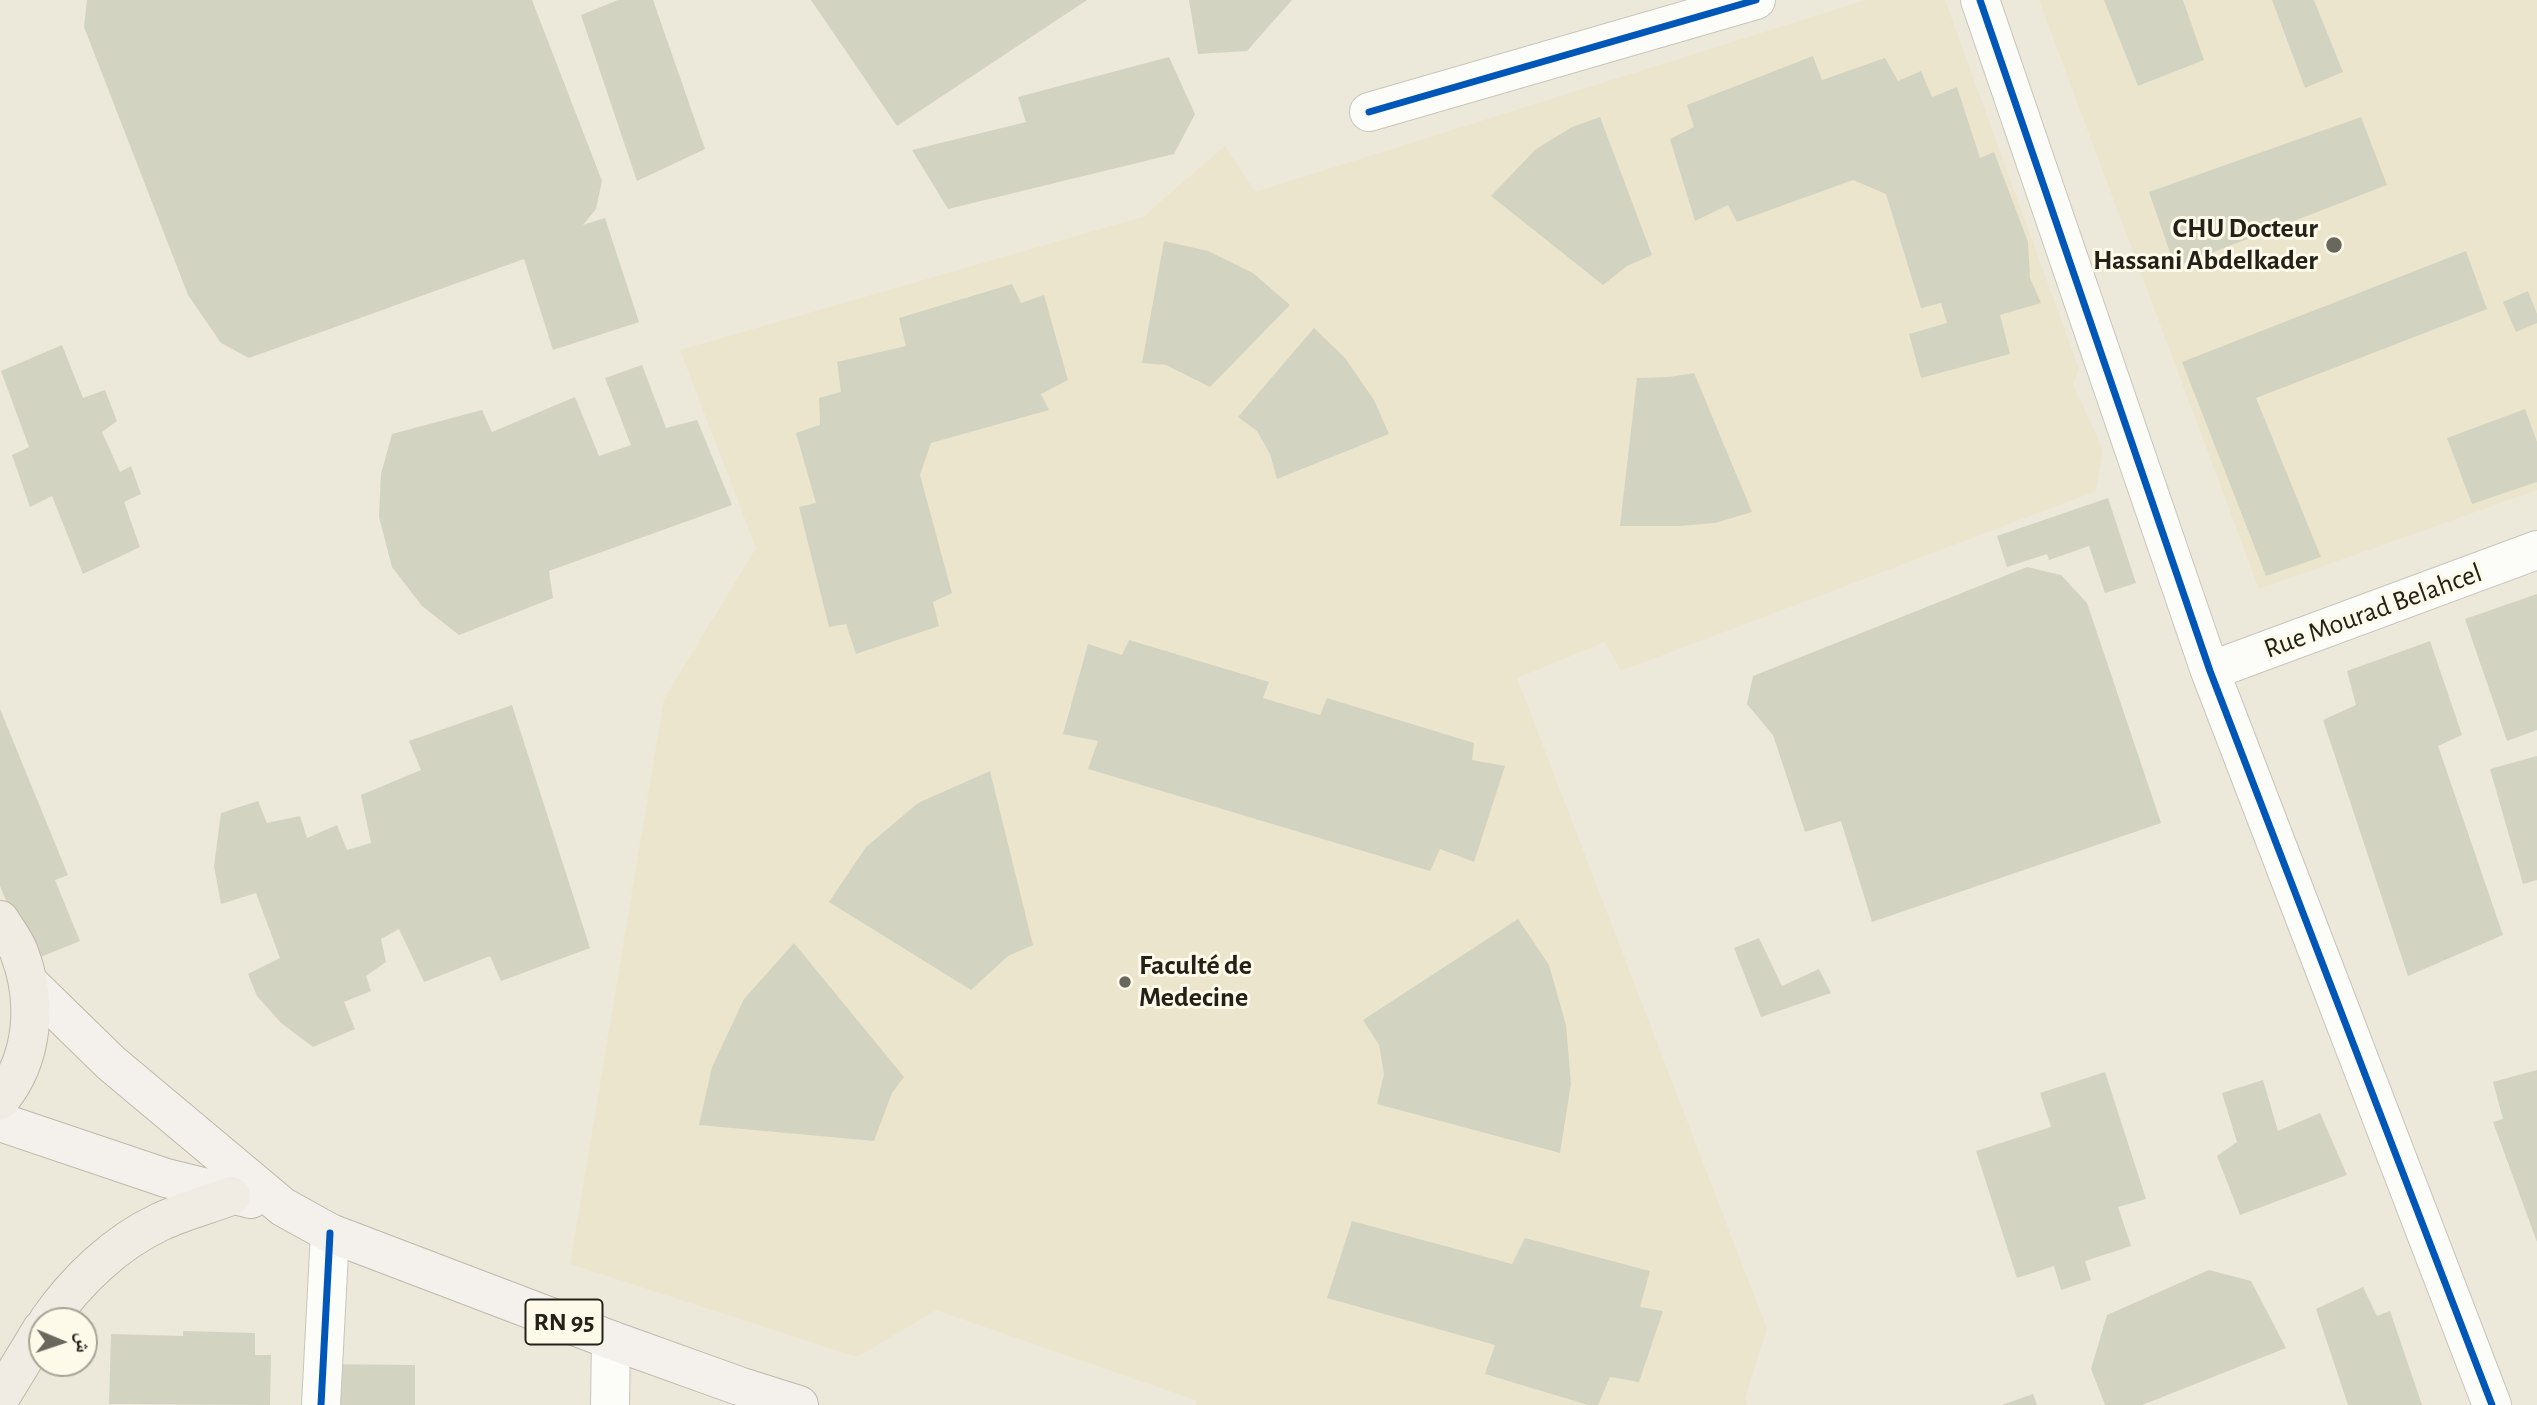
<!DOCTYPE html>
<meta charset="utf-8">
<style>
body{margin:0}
#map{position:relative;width:2537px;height:1405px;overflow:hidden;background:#ece8da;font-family:"Alegreya Sans","Noto Naskh Arabic",sans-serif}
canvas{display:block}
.north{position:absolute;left:28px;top:1307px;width:70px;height:70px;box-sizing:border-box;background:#fefaea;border:2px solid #a7a396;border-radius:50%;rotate:92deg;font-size:19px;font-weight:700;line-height:28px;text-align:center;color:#242118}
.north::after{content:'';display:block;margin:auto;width:24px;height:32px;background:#6a675c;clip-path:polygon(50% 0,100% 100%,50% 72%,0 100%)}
</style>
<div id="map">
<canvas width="2537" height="1405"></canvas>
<div class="north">ش</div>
</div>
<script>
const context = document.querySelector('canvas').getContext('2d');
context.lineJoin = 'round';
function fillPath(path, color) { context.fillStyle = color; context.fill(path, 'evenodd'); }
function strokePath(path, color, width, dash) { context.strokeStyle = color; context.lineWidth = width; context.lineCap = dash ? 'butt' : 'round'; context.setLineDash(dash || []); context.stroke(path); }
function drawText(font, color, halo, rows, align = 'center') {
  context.font = font + ' "Alegreya Sans",sans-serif'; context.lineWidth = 6; context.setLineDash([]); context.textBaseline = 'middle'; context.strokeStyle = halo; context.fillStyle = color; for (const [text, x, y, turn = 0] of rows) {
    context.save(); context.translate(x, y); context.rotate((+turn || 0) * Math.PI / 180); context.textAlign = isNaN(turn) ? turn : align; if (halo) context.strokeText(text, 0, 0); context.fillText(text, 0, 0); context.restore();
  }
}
fillPath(new Path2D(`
 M 1866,0 L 1945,0 L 2079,369 L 2073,384 L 2103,450 L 2096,491 L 1621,671 L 1605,642 L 1517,678 L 1767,1329 L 1745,1398 L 1747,1405 L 1197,1405 L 1195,1400 L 936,1310 L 857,1357 L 570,1264 L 664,699 L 756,548 L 680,350 L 1143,217 L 1225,146 L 1255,192 Z
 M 2039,0 L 2537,0 L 2537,490 L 2259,589 Z`), '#ece5cd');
fillPath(new Path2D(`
 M 87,0 L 532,0 L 602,181 L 596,209 L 583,225 L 605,218 L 639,322 L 553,350 L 524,259 L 249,358 L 221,343 L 188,295 L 84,27 Z
 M 618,0 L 653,0 L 705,149 L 637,181 L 581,15 Z
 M 811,0 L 1087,0 L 897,126 Z
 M 1189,0 L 1292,0 L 1247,51 L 1198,54 Z
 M 2104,0 L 2183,0 L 2204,60 L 2138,86 Z
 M 2272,0 L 2314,0 L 2343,72 L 2305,88 Z
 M 1813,56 L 1822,80 L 1885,58 L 1898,81 L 1921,71 L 1932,97 L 1957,87 L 1980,158 L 1994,152 L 2028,242 L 2030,278 L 2041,303 L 2000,315 L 2010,354 L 1921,378 L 1909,334 L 1947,323 L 1941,303 L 1921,308 L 1886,194 L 1853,180 L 1737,222 L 1728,205 L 1695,221 L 1670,139 L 1694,127 L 1687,105 Z
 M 1169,57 L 1195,114 L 1174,154 L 948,209 L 912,150 L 1026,122 L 1018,97 Z
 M 1600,117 L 1652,255 L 1627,266 L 1603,285 L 1491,196 L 1536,149 L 1572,127 Z
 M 2361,117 L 2387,185 L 2175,267 L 2149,192 Z
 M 1164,241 L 1208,251 L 1253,273 L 1290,305 L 1210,387 L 1166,365 L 1142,363 Z
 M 2466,251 L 2487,309 L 2256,398 L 2321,557 L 2266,576 L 2182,362 Z
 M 1012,284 L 1021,303 L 1044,295 L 1068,380 L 1041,394 L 1049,410 L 931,443 L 920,475 L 952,593 L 933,602 L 939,626 L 856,654 L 846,624 L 829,627 L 799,507 L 816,503 L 796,433 L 820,425 L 819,398 L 841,392 L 837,362 L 906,346 L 899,318 Z
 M 2528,291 L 2537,314 L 2537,323 L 2516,332 L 2503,302 Z
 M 1314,328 L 1345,358 L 1374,400 L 1389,434 L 1277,479 L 1270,454 L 1257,431 L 1238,417 Z
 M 62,345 L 83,398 L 105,390 L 117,421 L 102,432 L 120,472 L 131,466 L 141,494 L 124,502 L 140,547 L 83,574 L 52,496 L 30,507 L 12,455 L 29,447 L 1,371 Z
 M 642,365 L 666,428 L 697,420 L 732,505 L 549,571 L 553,598 L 459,635 L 422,606 L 392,567 L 379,517 L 381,474 L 392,434 L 482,410 L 492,432 L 575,397 L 599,456 L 631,445 L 605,378 Z
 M 1694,373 L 1752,512 L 1715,523 L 1679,526 L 1620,526 L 1637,378 L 1669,377 Z
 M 2525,409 L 2537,442 L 2537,482 L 2472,504 L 2447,438 Z
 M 2108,498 L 2136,583 L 2105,593 L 2089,546 L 2049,560 L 2047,554 L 2007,567 L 1997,536 Z
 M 2027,567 L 2061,575 L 2087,603 L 2161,823 L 1872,922 L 1841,821 L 1805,832 L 1773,735 L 1747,704 L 1753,676 Z
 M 2537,594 L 2537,730 L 2507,741 L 2465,619 Z
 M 1129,640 L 1269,682 L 1263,698 L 1320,715 L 1327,698 L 1474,743 L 1472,760 L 1505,766 L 1474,862 L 1440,849 L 1430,871 L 1088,769 L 1098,741 L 1063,734 L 1088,644 L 1122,655 Z
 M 2430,641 L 2462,735 L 2438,746 L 2503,935 L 2408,976 L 2323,720 L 2356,705 L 2347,671 Z
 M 512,705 L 590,948 L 501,981 L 490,956 L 424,982 L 399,929 L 381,939 L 386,962 L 366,976 L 371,991 L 344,1002 L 355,1029 L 313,1047 L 281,1023 L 257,996 L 248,974 L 280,958 L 256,893 L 221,904 L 214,866 L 221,813 L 258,801 L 267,823 L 300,816 L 307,838 L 337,825 L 347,850 L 371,843 L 361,795 L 421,770 L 409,741 Z
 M 0,709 L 68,875 L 55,880 L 80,941 L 31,961 L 0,886 Z
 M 2537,756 L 2537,880 L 2523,884 L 2490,769 Z
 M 990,771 L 1033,945 L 1008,956 L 971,990 L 829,902 L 866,847 L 918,803 Z
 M 1518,919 L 1549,965 L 1566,1025 L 1571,1084 L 1560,1153 L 1377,1104 L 1384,1074 L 1379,1045 L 1363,1020 Z
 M 1759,938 L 1782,986 L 1819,969 L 1831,993 L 1761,1017 L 1734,948 Z
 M 794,943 L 904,1077 L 892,1093 L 874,1141 L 699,1125 L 712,1067 L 744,999 Z
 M 2537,1070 L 2537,1242 L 2493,1122 L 2503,1119 L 2493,1082 Z
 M 2105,1072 L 2146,1199 L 2118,1207 L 2131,1246 L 2085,1261 L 2091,1280 L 2061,1290 L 2054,1266 L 2017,1278 L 1976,1151 L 2051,1127 L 2040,1093 Z
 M 2263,1080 L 2278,1131 L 2320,1113 L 2347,1175 L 2240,1215 L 2217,1156 L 2237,1142 L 2222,1093 Z
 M 1352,1221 L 1512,1264 L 1525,1238 L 1650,1271 L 1640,1307 L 1663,1311 L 1639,1382 L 1610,1377 L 1598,1405 L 1588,1405 L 1485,1374 L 1495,1345 L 1327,1298 Z
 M 2209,1270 L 2251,1281 L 2286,1348 L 2142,1405 L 2105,1405 L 2091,1369 L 2107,1315 Z
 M 2363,1287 L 2377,1316 L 2390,1311 L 2422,1405 L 2348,1405 L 2316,1309 Z
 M 183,1331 L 255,1333 L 255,1355 L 271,1355 L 270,1405 L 109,1404 L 111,1334 L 183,1336 Z
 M 319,1364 L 415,1365 L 415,1405 L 319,1405 Z
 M 2033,1394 L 2037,1405 L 2002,1405 Z`), '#d2d4c1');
const minor = new Path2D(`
 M 1980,0 L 2210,671 L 2492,1405
 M 1369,112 L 1756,0
 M 2210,671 L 2537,550
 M 321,1405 L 330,1233
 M 610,1405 L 611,1340`);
const major = new Path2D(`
 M 29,983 L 111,1063 L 283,1207 L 330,1233 L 611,1340 L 739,1386 L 799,1405
 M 0,1122 L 166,1178 L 251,1199`);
const highway = new Path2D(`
 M 0,920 C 6,930 15,941 19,952 C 38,1001 34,1059 0,1100
 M 48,1321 C 76,1281 115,1243 160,1222 C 183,1211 208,1205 231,1196
 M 3,1393 L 42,1329`);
strokePath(minor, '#c8c5ba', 40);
strokePath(major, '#bfb8ab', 40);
strokePath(highway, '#bfb8ab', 40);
strokePath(minor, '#fcfcf9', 38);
strokePath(major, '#f4f1ec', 38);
strokePath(highway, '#f0ebe3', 38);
strokePath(new Path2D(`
 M 1980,0 L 2210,671 L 2492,1405
 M 1369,112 L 1756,0
 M 321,1405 L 330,1233`), '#0057b8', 7);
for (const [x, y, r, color] of [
 [2334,245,9,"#6a675c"],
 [1125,982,7,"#6a675c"]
]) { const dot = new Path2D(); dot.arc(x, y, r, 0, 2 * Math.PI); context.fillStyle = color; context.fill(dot); strokePath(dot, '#fefaea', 2.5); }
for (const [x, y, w] of [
 [564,1322,77]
]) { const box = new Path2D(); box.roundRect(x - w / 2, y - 22.5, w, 45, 5); context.fillStyle = '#fefaea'; context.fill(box); strokePath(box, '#242118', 2); }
drawText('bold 26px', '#242118', null, [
 ["RN 95",564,1322]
]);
drawText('bold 28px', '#242118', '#fefaea', [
 ["CHU Docteur",2318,229],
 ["Hassani Abdelkader",2318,261],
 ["Faculté de",1139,966,"left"],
 ["Medecine",1139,998,"left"]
], 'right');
drawText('28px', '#242118', '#fefaea', [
 ["Rue Mourad Belahcel",2373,611,-20]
]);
</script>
